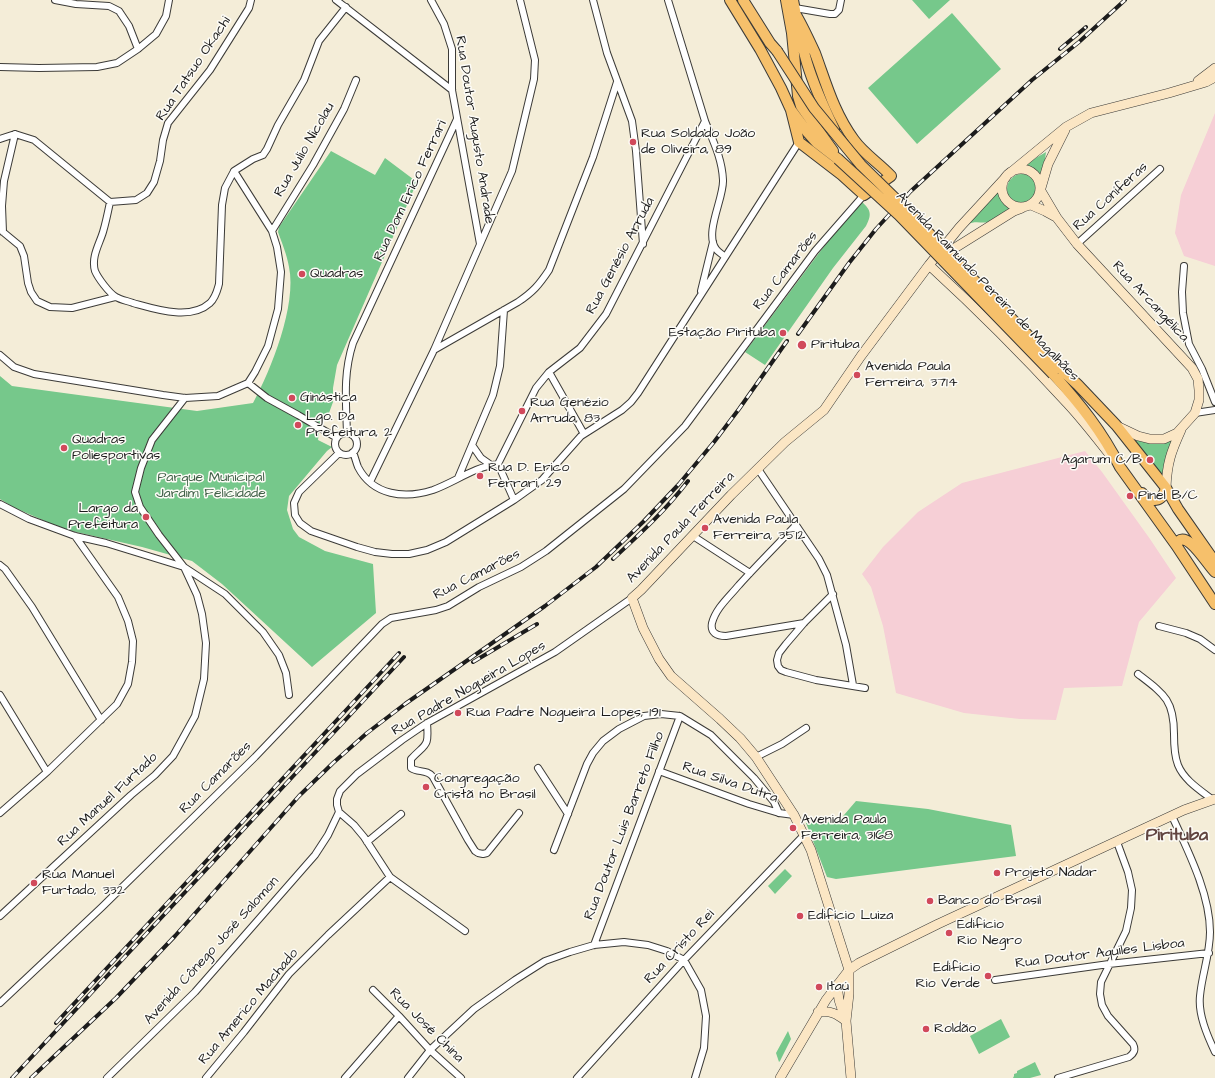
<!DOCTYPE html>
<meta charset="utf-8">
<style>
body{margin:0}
canvas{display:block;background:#f4edd8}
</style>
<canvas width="1215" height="1078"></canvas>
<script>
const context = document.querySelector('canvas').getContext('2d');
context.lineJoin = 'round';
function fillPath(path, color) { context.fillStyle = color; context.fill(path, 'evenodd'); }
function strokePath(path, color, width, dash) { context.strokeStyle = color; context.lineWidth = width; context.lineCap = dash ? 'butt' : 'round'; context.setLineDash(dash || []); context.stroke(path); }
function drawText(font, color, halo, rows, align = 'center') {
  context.font = font + ' "Architects Daughter",sans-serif'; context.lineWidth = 3; context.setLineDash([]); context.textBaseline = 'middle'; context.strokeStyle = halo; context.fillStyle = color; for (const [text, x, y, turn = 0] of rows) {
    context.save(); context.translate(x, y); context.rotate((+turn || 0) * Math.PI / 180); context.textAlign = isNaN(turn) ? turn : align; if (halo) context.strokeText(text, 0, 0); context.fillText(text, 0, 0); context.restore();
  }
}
fillPath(new Path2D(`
 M 1215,113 L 1215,266 L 1184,256 L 1175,233 L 1181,195 Z
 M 1085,451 L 1102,472 L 1150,539 L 1176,578 L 1139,622 L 1122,686 L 1064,688 L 1056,720 L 1020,719 L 964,713 L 896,693 L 883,626 L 871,587 L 862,574 L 883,547 L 918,512 L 962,483 Z`), '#f6cfd6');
fillPath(new Path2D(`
 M 912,0 L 950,0 L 929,19 Z
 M 952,13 L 1001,69 L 917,144 L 868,88 Z
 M 331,151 L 375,175 L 385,158 L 417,182 L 337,365 L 333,388 L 333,402 L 329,413 L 321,417 L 318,440 L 332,447 L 327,451 L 289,496 L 287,510 L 293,529 L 299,537 L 325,551 L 373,564 L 376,613 L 312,667 L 222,584 L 192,561 L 142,547 L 63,529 L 13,507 L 0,499 L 0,376 L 12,386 L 197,411 L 253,403 C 271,370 297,305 289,267 C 287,255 282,243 278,232 L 279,227 Z
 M 1046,152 L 1042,182 C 1036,173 1030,166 1019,168 Z
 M1007 189a15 15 0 1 1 30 0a15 15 0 1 1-30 0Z
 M 1001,188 C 1001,197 1006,203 1012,210 C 1005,214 997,219 989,222 C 982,224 975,220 967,225 Z
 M 860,200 C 870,209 873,213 866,226 L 833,268 L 765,365 L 745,352 L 819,253 Z
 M 1125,434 L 1172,439 L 1164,481 Z
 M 856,801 L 928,809 L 1011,825 L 1016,856 L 836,879 L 827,877 L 806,823 L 838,822 Z
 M 785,869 L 792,876 L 775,894 L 768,886 Z
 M 1001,1019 L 1010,1037 L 979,1054 L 970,1036 Z
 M 788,1031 L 791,1039 L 780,1061 L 779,1062 L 776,1053 Z
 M 1035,1062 L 1041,1075 L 1030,1078 L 1013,1078 L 1014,1076 L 1014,1074 L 1017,1073 L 1017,1071 Z`), '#76c88b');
const street = new Path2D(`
 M 55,0 L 76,4 L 109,6 L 119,11 L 129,26 L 138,49
 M 336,0 L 452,90
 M 431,0 L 444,24 L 452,49 L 452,90 L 480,244
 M 593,0 L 607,53 L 632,121 L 636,151 L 643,244
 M 795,8 L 830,14 L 835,14 L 839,10 L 841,0
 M 0,67 L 39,68 L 97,67 L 117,63 L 138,49 L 156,34 L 166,16 L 169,0
 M 705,121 C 713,141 722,158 723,180 C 724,198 704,233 716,249 C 718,252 722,254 725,257
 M 0,139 L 15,134 L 34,140 L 110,202 L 136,200 L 147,193 L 154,182 L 160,161 L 163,140 L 168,123 L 210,70 L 249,8 L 251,0
 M 110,202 C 108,212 106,222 103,232 C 99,245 91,257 95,271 C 98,278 109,293 116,297 C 121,300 128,301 133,303 C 155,309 190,321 210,303 C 216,297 217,291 219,284 L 222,205 L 225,188 L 234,171 L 253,159 L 263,155 L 267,149 L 278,125 L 304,80 L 319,41 L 346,7
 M 272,231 L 313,165 L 344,109 L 356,80
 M 3,232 L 20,246 L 24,256 L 28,283 L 31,292 L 37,301 L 50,307 L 72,308 L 115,297
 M 3,232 L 2,206 L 4,181 L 15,134
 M 1077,244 L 1160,169
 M 1184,266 L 1182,292 L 1183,313 L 1189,344 L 1202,369 L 1215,402
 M 701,291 L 713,242
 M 434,350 L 518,302 C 533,292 539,285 549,270 L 593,157 L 617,82
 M 0,355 L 14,367 L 34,374 L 163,395 L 185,398 L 218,396 L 248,383 L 255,372 L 268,346 L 278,309 L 281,272 L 277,247 L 272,231 L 234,171
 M 549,372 L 584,434
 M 248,383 L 267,398 L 298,415 L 337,438
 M 1195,413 L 1215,410
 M 347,433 C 346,401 343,374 353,343 L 457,119
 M335 444a11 11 0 1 1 22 0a11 11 0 1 1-22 0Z
 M 472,445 L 481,458 L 491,465
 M 353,452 C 355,457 356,462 358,467 C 373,496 405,499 433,490 C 455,482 474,467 498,464
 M 339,453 L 299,492 L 294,503 L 295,515 L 300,523 L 311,531 L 357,547 L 375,552 L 392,554 L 409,554 L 427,550 L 446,542 L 514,500 L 542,480 L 581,436 L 622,410 L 631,402 L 638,393 L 799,142
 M 758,469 L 819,559 L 827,575 L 846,645 L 853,685
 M 458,478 L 493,395 L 500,366 L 504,310
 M 370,482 L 434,350 L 512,171 L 534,79 L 535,60 L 520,0
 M 514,500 L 498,464 L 536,388 L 549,372 L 580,348 L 606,314 L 705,121 L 668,0
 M 0,504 L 29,519 L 75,536 L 106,543 L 184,567 L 225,594 L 263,632 L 279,655 L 286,673 L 289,695
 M 796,525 C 777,545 757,565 739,585 C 729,597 716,608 712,623 C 710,633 717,636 726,636 L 804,623
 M 693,536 L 750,573
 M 0,565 L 5,569 L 32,607 L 101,720
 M 833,594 L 804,623 L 786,644 L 779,653 L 777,660 L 778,666 L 781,670 L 786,672 L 816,680 L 865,688
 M 1159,626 L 1186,633 L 1200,639 L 1215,650
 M 1138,674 C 1164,694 1174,700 1174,734 C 1174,744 1174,755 1178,765 C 1184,780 1200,790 1213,800
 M 0,695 L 47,772
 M 427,723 C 429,748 426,743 411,759 L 411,768 C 418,773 427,769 433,777 L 468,840 L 475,851 L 478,853 L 483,854 L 487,853 L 519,813
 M 756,757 L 782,744 L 806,728
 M 538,768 L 568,814
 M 659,771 L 749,804 L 779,813 L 794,815
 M 339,812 L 354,825 L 364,837 L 390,877 L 465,931
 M 0,813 L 47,772 L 117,704 L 128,684 L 132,662 L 133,641 L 128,621 L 118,597 L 75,536
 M 1172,816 C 1188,851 1210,894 1210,932 C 1210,954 1202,974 1200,996 C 1198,1014 1207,1035 1215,1052
 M 367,842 L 401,814
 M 554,850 L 587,764 L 593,753 L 603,741 L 619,729 L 644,716 L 661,714 L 680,716 L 711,735 L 754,778 L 774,802 L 779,813
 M 0,916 L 131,795 L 155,775 L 173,756 L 195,716 L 204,679 L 206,643 L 202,614 L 197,595 L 184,567 L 159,535 L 140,507 L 135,492 L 141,468 L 152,440 L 185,398
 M 594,945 L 680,716
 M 995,980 L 1109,964 L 1209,953
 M 373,990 L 399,1016 L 430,1050 L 461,1078
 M 0,1003 L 102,907 L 255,757 L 382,624 L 391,618 L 436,610 L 448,606 L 479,587 L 521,567 L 546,551 L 624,489 L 685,426 L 815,251 L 864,195
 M 107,1078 L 195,992 L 315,855 L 328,835 L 339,812 L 337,805 L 337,799 L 340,791 L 357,774 L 402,740 L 427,723 L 555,652 L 632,598
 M 206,1078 L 244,1032 L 289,974 L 328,935 L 390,877
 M 345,1078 L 399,1016
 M 408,1078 L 430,1050 L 474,1009 L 515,980 L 545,961 L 570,952 L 594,945 L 624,942 L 648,945 L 667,951 L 684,960 L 701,990 L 706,1016 L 704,1048 L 695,1078
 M 577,1078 L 684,960 L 804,835
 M 1058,1078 L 1129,1057 C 1134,1053 1136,1050 1133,1044 L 1108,1016 L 1102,1005 L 1100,994 L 1101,982 L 1126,931 L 1131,908 L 1132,890 L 1128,872 L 1117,842`);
const secondary = new Path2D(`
 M 1198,81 L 1215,68
 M1002 188a19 19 0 1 1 38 0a19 19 0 1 1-38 0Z
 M 1010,173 L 1066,127 L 1091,113 L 1169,93 L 1206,82 L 1215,77
 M 1041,188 L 1048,164 L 1065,130
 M 1041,191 L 1057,218 L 1077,244 L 1192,368 L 1198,379 L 1199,390 L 1199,400 L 1195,413 L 1177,433 L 1164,439 L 1150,439 L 1138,436 L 1117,426
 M 1031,205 L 1045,211 L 1056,217
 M 942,256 L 1014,211 L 1022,208
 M 929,265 C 977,309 1023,355 1067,403 C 1082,419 1096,437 1110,455
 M 1166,488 C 1167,463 1171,452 1181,430
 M 837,985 L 839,1000 L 845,1018
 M 818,1012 C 830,1010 837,1014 846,1021
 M 780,1078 L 826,1000 L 849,970 L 859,963 L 938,924 L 1184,810 L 1215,799
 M 851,1078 L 846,1021 L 849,994 L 849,970 L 811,850 L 794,815 L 756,757 L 740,738 L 720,719 L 671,676 L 659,659 L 643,628 L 632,598 L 641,590 L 731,495 L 785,442 L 824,410 L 861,356 L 929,265 L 959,228 L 1006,177`);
const primary = new Path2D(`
 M 730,0 L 760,49 L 781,88 L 791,110 L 808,133 L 816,142 L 838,159
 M 743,0 L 770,43 L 777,51
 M 786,0 L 792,33 L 798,96 L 801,106 L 833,151
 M 793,0 C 797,21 801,43 807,63 C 814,86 824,108 834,129
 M 791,110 L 799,142 L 842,175 L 864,195 L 891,176 C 879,163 864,154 854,140 C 834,113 826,83 815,53 C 809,40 803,27 796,15
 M 1062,370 L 1078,385 L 1116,425 L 1166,488 L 1178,509 L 1215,562
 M 1053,374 C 1080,404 1102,431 1120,467 L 1176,545 L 1215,604
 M 1142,493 C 1151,503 1162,503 1166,488
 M 1176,545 C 1185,525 1208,566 1215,572`);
strokePath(street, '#3c3b38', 8);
strokePath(secondary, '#3c3b38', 10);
strokePath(primary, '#3c3b38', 12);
strokePath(street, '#fff', 6);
strokePath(secondary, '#fbe6c4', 9);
strokePath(primary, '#f6c06b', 10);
const rail = new Path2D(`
 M 1060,49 L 1086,27
 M 798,334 L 849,263 L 876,229 L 911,191 L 1032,80 L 1079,42 L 1125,0
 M 613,559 C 640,534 666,510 688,481
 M 473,662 L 537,624
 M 56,1023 L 399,653
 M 12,1078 L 404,657
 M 31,1078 L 116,998 L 175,936 L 299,796 L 333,763 L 367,733 L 405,704 L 545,606 L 596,567 L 643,522 L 679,484 L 714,442 L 739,409 L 787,341`);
strokePath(rail, '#1c1c1c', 4);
strokePath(rail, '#fdfcf7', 2.5, [8]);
const primaryBridge = new Path2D(`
 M 777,51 L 814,108 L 861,165 L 903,206 L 958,264 L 1062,370
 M 838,159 L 899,215 L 1053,374`);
strokePath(primaryBridge, '#3c3b38', 12, []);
strokePath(primaryBridge, '#f6c06b', 10);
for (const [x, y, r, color] of [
 [633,142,4,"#d1495b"],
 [302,274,4,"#d1495b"],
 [783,333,4,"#d1495b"],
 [802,345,5,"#d1495b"],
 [857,375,4,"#d1495b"],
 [292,398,4,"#d1495b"],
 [522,411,4,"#d1495b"],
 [298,425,4,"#d1495b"],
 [64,448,4,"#d1495b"],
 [1150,460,4,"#d1495b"],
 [480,476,4,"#d1495b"],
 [1130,496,4,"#d1495b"],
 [146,517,4,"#d1495b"],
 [705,528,4,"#d1495b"],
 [458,713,4,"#d1495b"],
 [426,787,4,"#d1495b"],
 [793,828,4,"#d1495b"],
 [997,873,4,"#d1495b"],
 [34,883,4,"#d1495b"],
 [930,901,4,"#d1495b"],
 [800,916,4,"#d1495b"],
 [949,933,4,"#d1495b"],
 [988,976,4,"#d1495b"],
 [819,987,4,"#d1495b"],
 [926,1029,4,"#d1495b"]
]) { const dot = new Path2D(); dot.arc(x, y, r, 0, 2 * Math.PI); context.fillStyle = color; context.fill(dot); strokePath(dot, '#fdfcf7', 1.5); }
drawText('14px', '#1c1c1c', '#fdfcf7', [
 ["Rua Tatsuo Okachi",194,69,-56],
 ["Rua Doutor Augusto Andrade",474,130,81],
 ["Rua Julio Nicolau",305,150,-60],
 ["Rua Dom Erico Ferrari",411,191,-65],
 ["Rua Coníferas",1111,197,-42],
 ["Rua Genésio Arruda",621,256,-62],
 ["Rua Camarões",786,271,-52],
 ["Avenida Raimundo Pereira de Magalhães",987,287,46],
 ["Rua Arcangélica",1150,302,47],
 ["Avenida Paula Ferreira",681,528,-46],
 ["Rua Camarões",477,575,-27],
 ["Rua Padre Nogueira Lopes",469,689,-30],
 ["Rua Camarões",216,778,-45],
 ["Rua Silva Dutra",730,783,19],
 ["Rua Manuel Furtado",108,800,-43],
 ["Rua Doutor Luis Barreto Filho",625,826,-69],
 ["Rua Cristo Rei",680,947,-47],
 ["Avenida Cônego José Salomon",212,951,-48],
 ["Rua Doutor Aquiles Lisboa",1100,954,-7],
 ["Rua Americo Machado",249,1007,-50],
 ["Rua José China",426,1026,45]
]);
drawText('14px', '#1c1c1c', '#fdfcf7', [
 ["Rua Soldado João",641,134],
 ["de Oliveira, 89",641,150],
 ["Quadras",310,274],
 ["Estação Pirituba",775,333,"right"],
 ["Pirituba",811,345],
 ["Avenida Paula",865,367],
 ["Ferreira, 3714",865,383],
 ["Ginástica",300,398],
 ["Rua Genézio",530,403],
 ["Arruda, 83",530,419],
 ["Lgo. Da",306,417],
 ["Prefeitura, 2",306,433],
 ["Quadras",72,440],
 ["Poliesportivas",72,456],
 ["Agarum C/B",1142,460,"right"],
 ["Rua D. Erico",488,468],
 ["Ferrari, 29",488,484],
 ["Pinel B/C",1138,496],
 ["Largo da",138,509,"right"],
 ["Prefeitura",138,525,"right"],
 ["Avenida Paula",713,520],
 ["Ferreira, 3512",713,536],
 ["Rua Padre Nogueira Lopes, 191",466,713],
 ["Congregação",434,779],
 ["Cristã no Brasil",434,795],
 ["Avenida Paula",801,820],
 ["Ferreira, 3168",801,836],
 ["Projeto Nadar",1005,873],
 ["Rua Manuel",42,875],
 ["Furtado, 332",42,891],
 ["Banco do Brasil",938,901],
 ["Edifício Luiza",808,916],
 ["Edifício",957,925],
 ["Rio Negro",957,941],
 ["Edifício",980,968,"right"],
 ["Rio Verde",980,984,"right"],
 ["Itaú",827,987],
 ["Roldão",934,1029]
], 'left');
drawText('14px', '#406148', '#fdfcf7', [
 ["Parque Municipal",211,478],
 ["Jardim Felicidade",211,494]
]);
drawText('bold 18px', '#624541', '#fdfcf7', [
 ["Pirituba",1177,836]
]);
</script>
